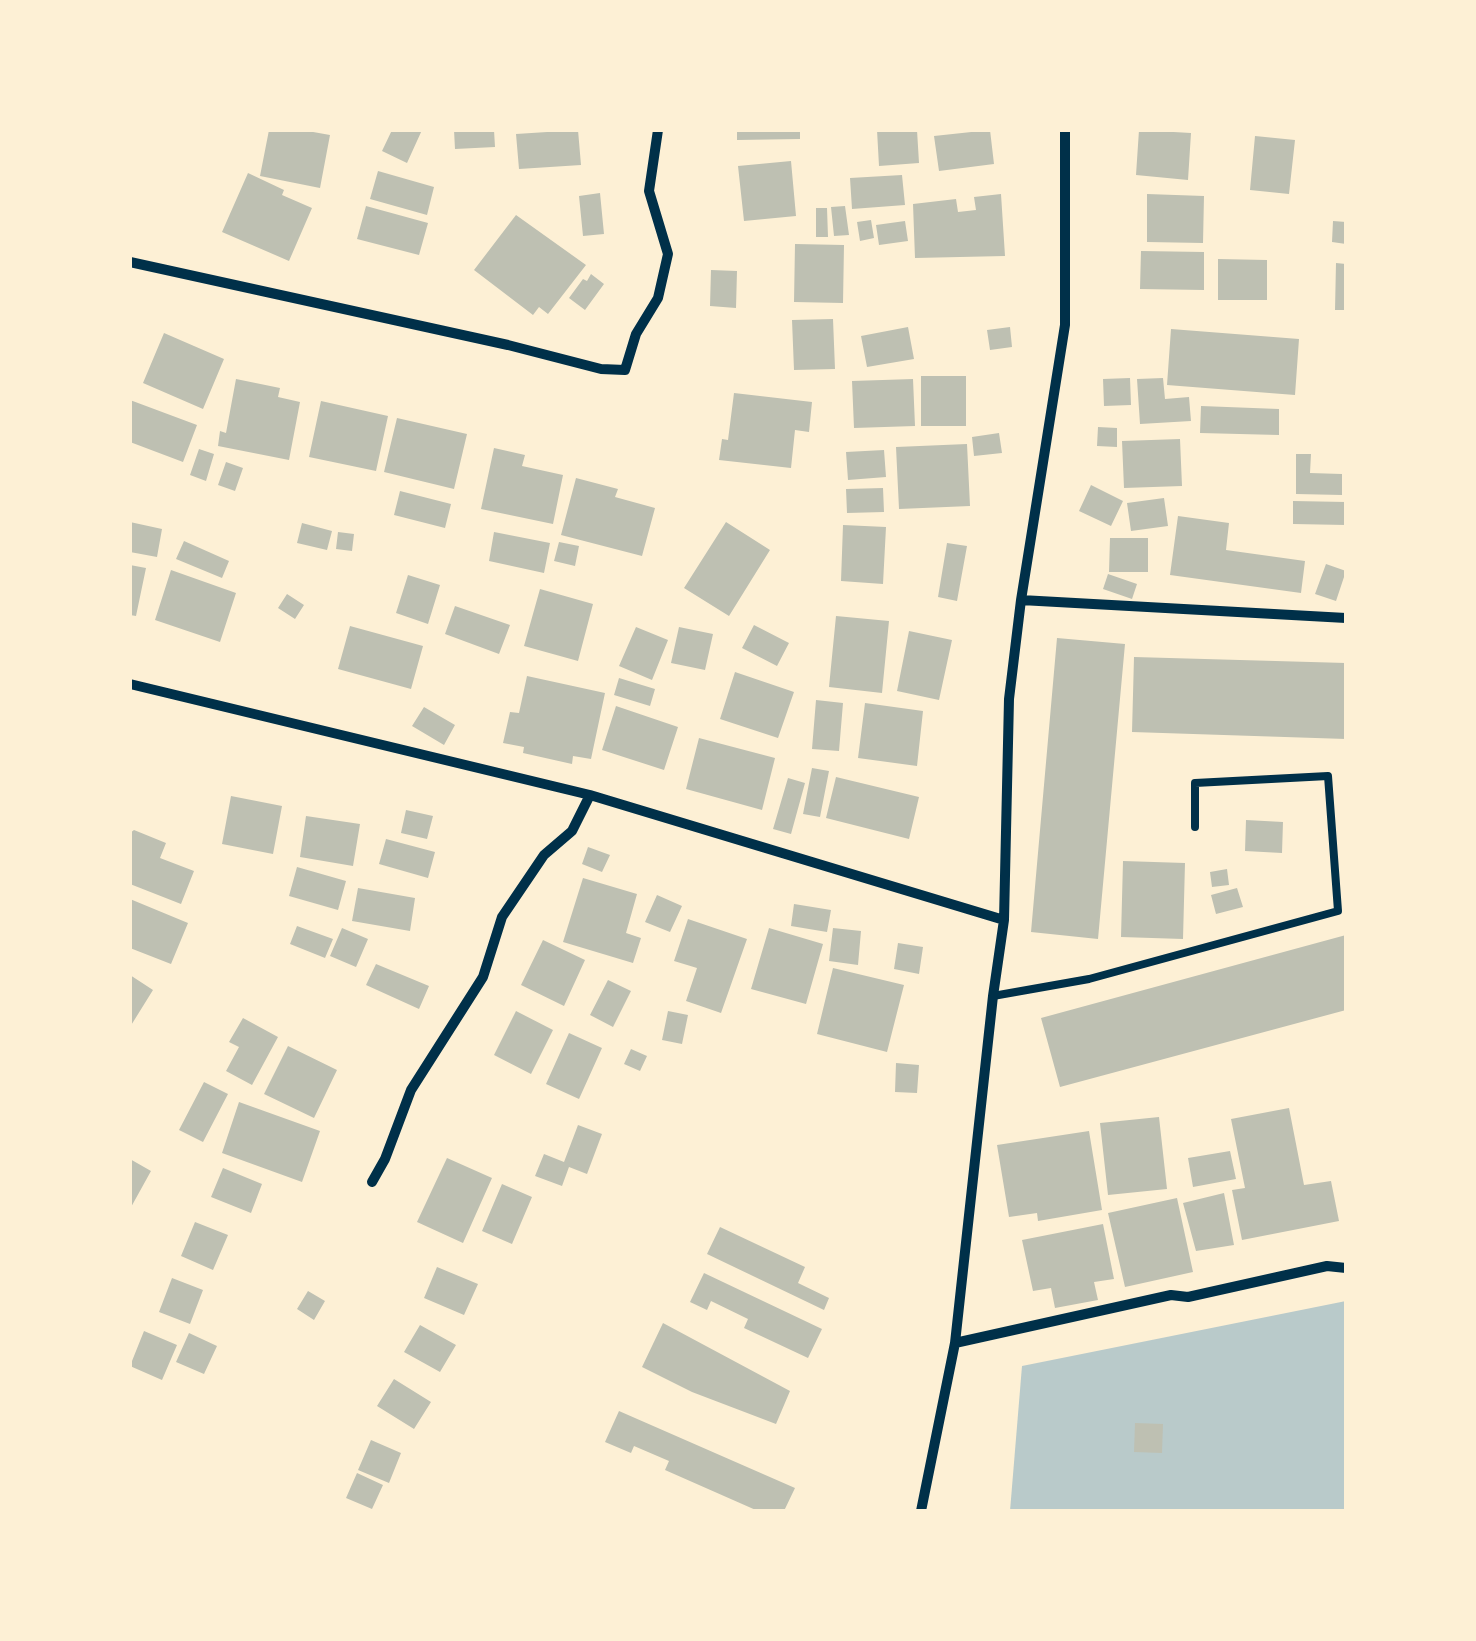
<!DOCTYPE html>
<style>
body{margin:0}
#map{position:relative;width:1476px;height:1641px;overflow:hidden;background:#fdf0d5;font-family:Jost,sans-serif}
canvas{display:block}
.frame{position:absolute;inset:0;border:132px solid #fdf0d5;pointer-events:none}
</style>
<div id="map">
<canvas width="1476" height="1641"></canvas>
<div class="frame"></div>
</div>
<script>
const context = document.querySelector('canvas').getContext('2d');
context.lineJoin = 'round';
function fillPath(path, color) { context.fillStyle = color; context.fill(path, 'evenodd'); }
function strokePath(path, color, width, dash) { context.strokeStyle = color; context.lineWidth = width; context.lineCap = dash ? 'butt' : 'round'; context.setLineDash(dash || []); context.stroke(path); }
fillPath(new Path2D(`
 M 1346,1301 L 1346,1511 L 1010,1511 L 1022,1366 Z`), '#b9caca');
fillPath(new Path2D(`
 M 269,130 L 302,130 L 330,135 L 320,188 L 260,176 Z
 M 392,130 L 422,130 L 407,163 L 382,151 Z
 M 454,130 L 494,130 L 495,147 L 455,149 Z
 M 578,130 L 581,165 L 519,169 L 516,134 Z
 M 737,130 L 800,130 L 800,139 L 737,140 Z
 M 877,130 L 917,130 L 919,163 L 879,166 Z
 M 990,130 L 994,164 L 939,171 L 934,136 Z
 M 1139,130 L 1191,133 L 1188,180 L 1136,175 Z
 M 1255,136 L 1295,140 L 1289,194 L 1250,190 Z
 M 791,161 L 796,216 L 744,221 L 738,166 Z
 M 378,171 L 434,187 L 427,215 L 370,199 Z
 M 248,173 L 284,190 L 282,195 L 312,208 L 289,261 L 222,232 Z
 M 902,175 L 905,205 L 852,209 L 850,178 Z
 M 600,193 L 604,234 L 583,236 L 579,196 Z
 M 1001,194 L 1005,256 L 915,258 L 913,204 L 956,199 L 958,212 L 976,210 L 974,197 Z
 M 1147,194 L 1204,196 L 1203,243 L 1147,242 Z
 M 366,206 L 428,223 L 419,255 L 357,239 Z
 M 845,206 L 849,235 L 834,236 L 831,207 Z
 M 816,208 L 827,208 L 828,237 L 816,237 Z
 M 516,215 L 586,265 L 548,314 L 539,307 L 533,315 L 474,270 Z
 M 871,220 L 874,238 L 860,241 L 857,222 Z
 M 905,221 L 908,241 L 879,245 L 876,225 Z
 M 1333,221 L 1346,222 L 1346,244 L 1332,242 Z
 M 795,244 L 844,245 L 843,303 L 794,302 Z
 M 1141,251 L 1204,252 L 1204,290 L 1140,289 Z
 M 1218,259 L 1267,260 L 1267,300 L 1218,300 Z
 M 1336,263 L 1346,264 L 1346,310 L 1335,310 Z
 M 711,270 L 737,271 L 736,308 L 710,306 Z
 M 591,274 L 604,284 L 585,310 L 569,298 L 583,279 L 587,281 Z
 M 833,319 L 835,369 L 794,370 L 792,320 Z
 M 908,327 L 914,359 L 867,367 L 861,336 Z
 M 1010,327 L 1012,347 L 990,350 L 987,330 Z
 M 1171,329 L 1299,339 L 1295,395 L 1167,385 Z
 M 164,333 L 224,359 L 203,409 L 143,383 Z
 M 921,376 L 966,376 L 966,426 L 921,426 Z
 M 1130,378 L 1131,405 L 1104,406 L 1103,379 Z
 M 1163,378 L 1165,399 L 1189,397 L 1191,421 L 1140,424 L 1137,379 Z
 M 236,379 L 280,388 L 278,397 L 300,402 L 289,460 L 218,446 L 220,431 L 226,433 Z
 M 913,379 L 915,426 L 854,428 L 852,381 Z
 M 734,393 L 812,402 L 809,432 L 795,430 L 791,468 L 719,460 L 722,439 L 728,440 Z
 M 130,400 L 197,425 L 183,462 L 130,442 Z
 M 321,401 L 388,416 L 376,471 L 309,457 Z
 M 1201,406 L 1279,409 L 1279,435 L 1200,433 Z
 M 397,418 L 467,434 L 454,489 L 384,472 Z
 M 1098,427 L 1117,428 L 1117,447 L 1097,446 Z
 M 999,433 L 1002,453 L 974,456 L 972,437 Z
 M 1180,439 L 1182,486 L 1124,488 L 1122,441 Z
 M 967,444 L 970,506 L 899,509 L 896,447 Z
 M 494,448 L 525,455 L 522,466 L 563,475 L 553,524 L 481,509 Z
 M 199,449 L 214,454 L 206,481 L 190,475 Z
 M 884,450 L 886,477 L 848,480 L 846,452 Z
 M 1296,454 L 1311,454 L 1310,473 L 1342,474 L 1342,495 L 1296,494 Z
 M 226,462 L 243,468 L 235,491 L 218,485 Z
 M 576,478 L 618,489 L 615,497 L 655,508 L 642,556 L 561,535 Z
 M 1091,485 L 1123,501 L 1111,526 L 1079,511 Z
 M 883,488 L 884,512 L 847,513 L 846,489 Z
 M 400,491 L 451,504 L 445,528 L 394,515 Z
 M 1164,498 L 1168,526 L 1131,531 L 1127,503 Z
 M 1293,501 L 1346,502 L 1346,525 L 1293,524 Z
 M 1178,516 L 1229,523 L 1226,550 L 1305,561 L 1301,593 L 1170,575 Z
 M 130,522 L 162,529 L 157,557 L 130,552 Z
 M 726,522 L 770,550 L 729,616 L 684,588 Z
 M 302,523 L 332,531 L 327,550 L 297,543 Z
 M 843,525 L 886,527 L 883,584 L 841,581 Z
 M 338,532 L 354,534 L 352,551 L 336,549 Z
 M 494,532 L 550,543 L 544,573 L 489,561 Z
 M 1110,538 L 1148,538 L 1148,572 L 1109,572 Z
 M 184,541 L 229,561 L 222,578 L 176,559 Z
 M 559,542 L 579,546 L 575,566 L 554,561 Z
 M 947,543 L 967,546 L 957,601 L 938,597 Z
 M 1326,564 L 1346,571 L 1336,601 L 1315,594 Z
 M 130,565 L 146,568 L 136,616 L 130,615 Z
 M 171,570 L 236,593 L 220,642 L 155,620 Z
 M 1108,574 L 1137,584 L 1132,599 L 1103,589 Z
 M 408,575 L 440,585 L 428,624 L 396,613 Z
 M 540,589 L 593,604 L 578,661 L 524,646 Z
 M 287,594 L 304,605 L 295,619 L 278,608 Z
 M 455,606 L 510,625 L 499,654 L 445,634 Z
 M 836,616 L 889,621 L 882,693 L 829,687 Z
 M 754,625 L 789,643 L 777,666 L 742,648 Z
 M 350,626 L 423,646 L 411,689 L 338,669 Z
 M 636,627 L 668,640 L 652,680 L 619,666 Z
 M 679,627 L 713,634 L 705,670 L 671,663 Z
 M 909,631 L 952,640 L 939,700 L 897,691 Z
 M 1057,638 L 1125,644 L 1098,939 L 1031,932 Z
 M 1134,657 L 1346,663 L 1346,739 L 1132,732 Z
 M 735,672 L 794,692 L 778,738 L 720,719 Z
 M 527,676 L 605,693 L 591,759 L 573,756 L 572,764 L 523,753 L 524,747 L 503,743 L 510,712 L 519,713 Z
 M 619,678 L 655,689 L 650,706 L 614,695 Z
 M 816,700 L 843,703 L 839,751 L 812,749 Z
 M 865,703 L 923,711 L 917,766 L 858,758 Z
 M 616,706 L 678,727 L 664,770 L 602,750 Z
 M 424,707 L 455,725 L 444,745 L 412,726 Z
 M 699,738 L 775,758 L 762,810 L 686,789 Z
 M 812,768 L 829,771 L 820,817 L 803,814 Z
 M 836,777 L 919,797 L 909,839 L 826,818 Z
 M 788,778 L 805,783 L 791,834 L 773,829 Z
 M 231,796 L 282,806 L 273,854 L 222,844 Z
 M 406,810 L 433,816 L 427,839 L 401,833 Z
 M 306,816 L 360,824 L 353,866 L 300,857 Z
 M 1246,820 L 1283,822 L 1282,853 L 1245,851 Z
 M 134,830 L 166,843 L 160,858 L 194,871 L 181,904 L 130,884 L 130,833 Z
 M 386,839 L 435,852 L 428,878 L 379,864 Z
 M 588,847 L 610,855 L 602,872 L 582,864 Z
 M 1123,861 L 1185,863 L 1183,939 L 1121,937 Z
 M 297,867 L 346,881 L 338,910 L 289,896 Z
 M 1227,869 L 1229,885 L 1212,887 L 1210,872 Z
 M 583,878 L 637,894 L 626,933 L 641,938 L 633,963 L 563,942 Z
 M 358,888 L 415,898 L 410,931 L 352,921 Z
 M 1237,888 L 1243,907 L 1216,914 L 1211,895 Z
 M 657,895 L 682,906 L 670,932 L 645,922 Z
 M 130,899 L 188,923 L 171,964 L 130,948 Z
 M 794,904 L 831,910 L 827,932 L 791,926 Z
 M 688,919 L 747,939 L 721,1013 L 686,1001 L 697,968 L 674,961 Z
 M 297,926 L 333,939 L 325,958 L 290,944 Z
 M 342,928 L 368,939 L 356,967 L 330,956 Z
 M 769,928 L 823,944 L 806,1004 L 751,989 Z
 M 833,928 L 861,931 L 858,965 L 829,961 Z
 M 1346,935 L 1346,1010 L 1060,1087 L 1041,1018 Z
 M 543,940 L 585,960 L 564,1006 L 521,985 Z
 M 898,943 L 923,947 L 919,974 L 894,969 Z
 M 376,964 L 429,986 L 419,1009 L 366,985 Z
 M 833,968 L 904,985 L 887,1052 L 817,1034 Z
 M 130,975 L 153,990 L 130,1027 Z
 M 608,980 L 631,991 L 613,1027 L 590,1015 Z
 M 516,1011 L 553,1030 L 531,1074 L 494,1055 Z
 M 668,1011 L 688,1015 L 682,1044 L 662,1040 Z
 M 243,1018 L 278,1037 L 252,1085 L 226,1071 L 239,1047 L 229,1042 Z
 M 569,1033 L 602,1048 L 579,1099 L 546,1084 Z
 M 288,1046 L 337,1070 L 314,1118 L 264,1094 Z
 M 631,1049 L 647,1056 L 640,1071 L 624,1064 Z
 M 896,1063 L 919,1065 L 917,1093 L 895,1092 Z
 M 204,1082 L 228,1094 L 203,1142 L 179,1130 Z
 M 239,1102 L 320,1131 L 302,1182 L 222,1153 Z
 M 1289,1108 L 1304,1185 L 1331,1181 L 1339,1221 L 1242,1240 L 1232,1190 L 1245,1188 L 1231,1119 Z
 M 1159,1117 L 1167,1189 L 1108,1195 L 1100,1123 Z
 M 578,1125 L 602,1134 L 587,1174 L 569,1167 L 562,1186 L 535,1176 L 544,1154 L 564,1162 Z
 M 1089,1131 L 1102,1210 L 1038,1221 L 1037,1213 L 1009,1217 L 997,1145 Z
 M 1230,1151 L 1236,1179 L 1193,1187 L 1188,1158 Z
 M 447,1158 L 492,1178 L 463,1243 L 417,1222 Z
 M 130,1159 L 151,1171 L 130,1209 Z
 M 223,1168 L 262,1184 L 251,1213 L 211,1197 Z
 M 502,1184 L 532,1197 L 512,1244 L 482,1231 Z
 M 1224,1193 L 1234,1245 L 1196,1251 L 1183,1203 Z
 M 1177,1198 L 1193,1272 L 1125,1287 L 1108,1213 Z
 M 195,1222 L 228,1235 L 213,1270 L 181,1256 Z
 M 1103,1224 L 1114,1279 L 1094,1282 L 1098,1300 L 1055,1308 L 1051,1288 L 1033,1291 L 1022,1240 Z
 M 720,1227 L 805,1267 L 798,1283 L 829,1298 L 824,1310 L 707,1254 Z
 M 437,1267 L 478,1284 L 464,1315 L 424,1298 Z
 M 704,1273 L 822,1329 L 808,1358 L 744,1328 L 748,1319 L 711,1301 L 707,1310 L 690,1302 Z
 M 172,1278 L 203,1290 L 190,1324 L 159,1312 Z
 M 308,1291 L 325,1301 L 314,1320 L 297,1309 Z
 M 663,1323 L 790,1391 L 776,1424 L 692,1392 L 642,1367 Z
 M 420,1325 L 456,1345 L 440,1372 L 404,1352 Z
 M 144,1331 L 177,1345 L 162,1380 L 130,1366 Z
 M 189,1333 L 217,1346 L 204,1374 L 176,1362 Z
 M 394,1379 L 431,1402 L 414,1429 L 377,1406 Z
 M 619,1411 L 795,1488 L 784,1511 L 758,1511 L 665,1470 L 669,1461 L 634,1446 L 631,1453 L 605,1442 Z
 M 1135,1423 L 1163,1424 L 1162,1453 L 1134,1452 Z
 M 371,1440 L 401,1453 L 389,1483 L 358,1470 Z
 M 357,1473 L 383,1485 L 372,1509 L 346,1498 Z`), '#bec0b2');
strokePath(new Path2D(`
 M 993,996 L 1089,979 L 1338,911 L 1328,776 L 1195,783 L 1195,827`), '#003049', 8);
strokePath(new Path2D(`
 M 130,262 L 508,345 L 601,369 L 625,370 L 636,334 L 658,298 L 668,254 L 649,191 L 658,130
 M 1021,600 L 1346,618
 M 130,684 L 590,795 L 1004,920
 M 372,1182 L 385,1159 L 411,1090 L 483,977 L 502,917 L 544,855 L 572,831 L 590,795
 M 955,1343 L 1171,1295 L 1188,1297 L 1327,1266 L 1346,1268
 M 921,1511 L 955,1343 L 993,996 L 1004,920 L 1009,699 L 1021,600 L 1065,325 L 1065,130`), '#003049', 10);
</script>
